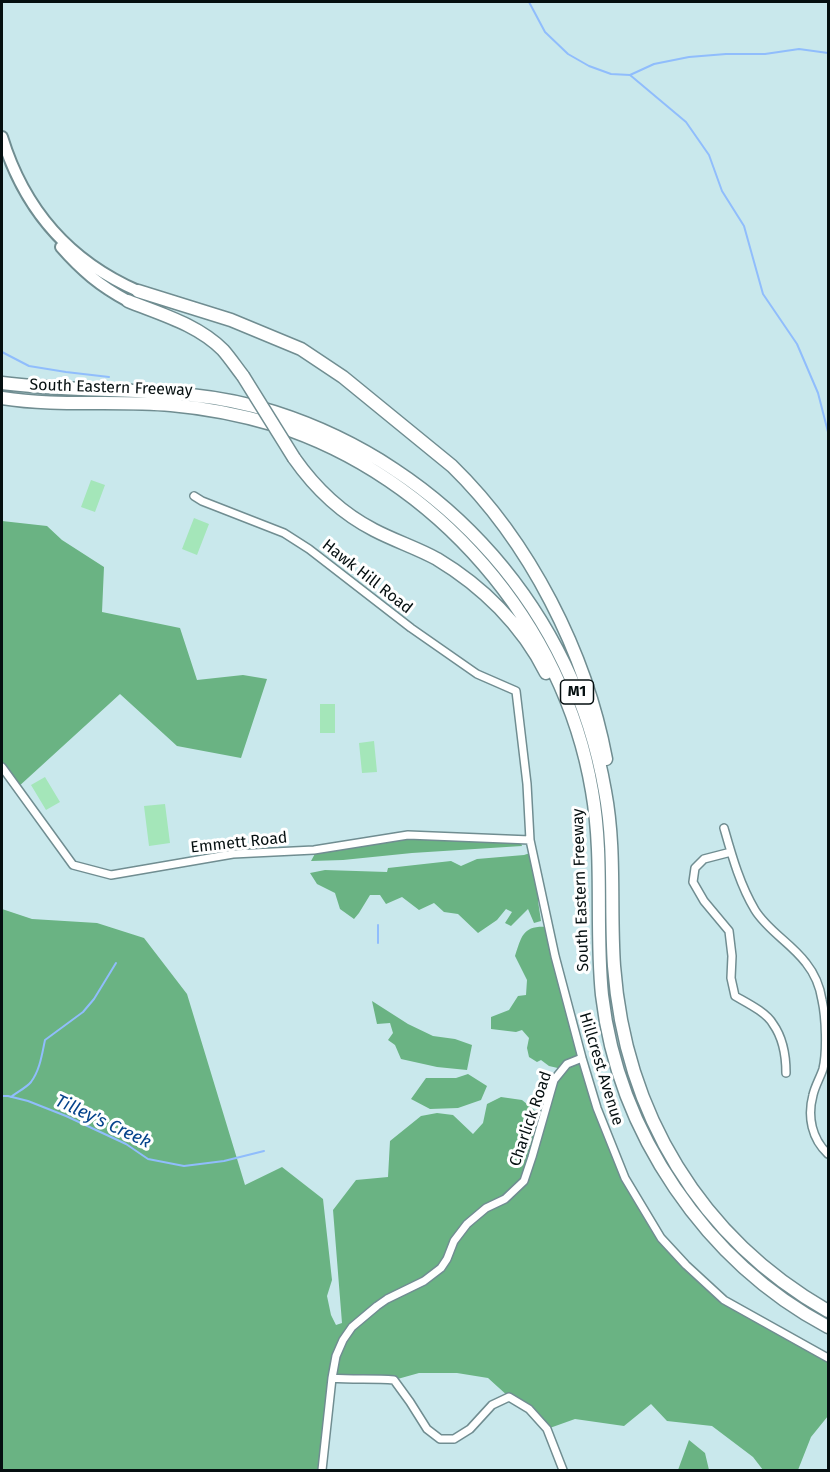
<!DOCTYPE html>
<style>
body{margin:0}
#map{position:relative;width:830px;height:1472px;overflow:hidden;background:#c9e8ec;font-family:"Fira Sans",sans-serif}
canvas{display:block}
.frame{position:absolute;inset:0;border:3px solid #050f10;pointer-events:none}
</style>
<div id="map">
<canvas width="830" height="1472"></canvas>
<div class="frame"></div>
</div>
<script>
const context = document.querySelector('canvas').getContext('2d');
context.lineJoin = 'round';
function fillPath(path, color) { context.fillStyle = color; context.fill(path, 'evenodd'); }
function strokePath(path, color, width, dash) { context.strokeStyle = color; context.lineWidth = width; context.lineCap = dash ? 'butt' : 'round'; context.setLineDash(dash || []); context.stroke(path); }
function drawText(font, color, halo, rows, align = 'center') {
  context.font = font + ' "Fira Sans",sans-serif'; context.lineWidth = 6; context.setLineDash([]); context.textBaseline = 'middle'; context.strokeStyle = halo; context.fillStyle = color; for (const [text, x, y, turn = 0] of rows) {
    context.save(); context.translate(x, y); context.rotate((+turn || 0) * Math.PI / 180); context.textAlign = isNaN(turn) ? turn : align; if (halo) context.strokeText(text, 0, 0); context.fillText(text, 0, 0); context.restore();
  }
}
fillPath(new Path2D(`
 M 91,480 L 105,485 L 95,512 L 81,507 Z
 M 194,518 L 209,524 L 197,555 L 182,549 Z
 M 320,704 L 335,704 L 335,733 L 320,733 Z
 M 374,741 L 377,772 L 362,773 L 359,743 Z
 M 45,777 L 60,802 L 46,810 L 31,785 Z
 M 165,804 L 170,843 L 149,846 L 144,806 Z`), '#a4e6b9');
fillPath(new Path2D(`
 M 2,521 L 47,526 L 62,540 L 104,567 L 102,612 L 180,628 L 197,680 L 243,675 L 267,679 L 241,758 L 177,746 L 120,694 L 17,788 L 2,767 Z
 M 408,835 L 520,840 L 522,846 L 412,853 L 343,860 L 311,861 L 317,850 Z
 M 533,852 L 543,899 L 538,901 L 541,921 L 534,923 L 528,909 L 511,926 L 505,923 L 512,912 L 506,909 L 497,920 L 478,933 L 458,914 L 444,912 L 434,903 L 419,910 L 402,897 L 386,904 L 380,895 L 370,895 L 359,913 L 354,919 L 340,909 L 335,893 L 317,884 L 310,873 L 325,870 L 387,872 L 388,868 L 451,861 L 461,866 L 477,859 L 524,855 Z
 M 2,909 L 32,919 L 97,923 L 144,938 L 187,994 L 245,1185 L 282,1167 L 323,1199 L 332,1280 L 327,1296 L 331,1315 L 336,1325 L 342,1323 L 333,1210 L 356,1180 L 388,1177 L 390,1141 L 421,1116 L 437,1113 L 453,1115 L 473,1134 L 483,1123 L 487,1104 L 501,1097 L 522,1100 L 533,1109 L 547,1117 L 559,1073 L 562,1069 L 549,1066 L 541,1060 L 537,1062 L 529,1057 L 527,1048 L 529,1038 L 522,1030 L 516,1032 L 491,1029 L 491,1017 L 509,1010 L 518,996 L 526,995 L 527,980 L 515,956 C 522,935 523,925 549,927 L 582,1058 L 625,1178 L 661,1238 L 724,1300 L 828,1358 L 828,1416 L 811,1437 L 798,1470 L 763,1470 L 753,1457 L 712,1426 L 667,1421 L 651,1404 L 624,1426 L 575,1419 L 547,1429 L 529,1409 L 509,1397 L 488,1378 L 457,1373 L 419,1373 L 394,1380 L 332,1379 L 321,1470 L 2,1470 Z
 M 372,1001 L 408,1024 L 433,1036 L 455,1039 L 472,1045 L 467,1070 L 437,1067 L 401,1059 L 395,1045 L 388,1040 L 393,1033 L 390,1023 L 377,1024 Z
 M 468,1074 L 487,1086 L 481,1100 L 458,1108 L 430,1109 L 411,1099 L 426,1078 L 456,1078 Z
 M 689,1440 L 705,1453 L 709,1470 L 678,1470 Z`), '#6ab383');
strokePath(new Path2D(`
 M 529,2 L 545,32 L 568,54 L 589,66 L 611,74 L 630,75 L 654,64 L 689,57 L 726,54 L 765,54 L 799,49 L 828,53
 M 630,75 L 686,122 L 709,155 L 722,191 L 744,226 L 763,294 L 797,344 L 818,393 L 828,432
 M 2,352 L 29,366 L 66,372 L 109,377
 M 378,925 L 378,943
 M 2,1096 L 8,1096 L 28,1101 L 66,1116 L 126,1144 L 148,1159 L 184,1166 L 224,1161 L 264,1151
 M 11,1097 C 17,1092 26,1088 31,1082 C 40,1070 42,1054 45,1040 L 83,1012 L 94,999 L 116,963`), '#90bdfc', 2);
const street = new Path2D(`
 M 194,496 L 202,501 L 284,533 L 309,549 L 411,628 L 477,674 L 516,691 L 527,784 L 530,840 L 555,956 L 582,1058 L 597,1108 L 625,1178 L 661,1238 L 686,1265 L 724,1300 L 828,1358
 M 2,767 L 73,865 L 111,875 L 233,854 L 314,850 L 408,835 L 530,840
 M 724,828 C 732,856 740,885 755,910 C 768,931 791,943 806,963 C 814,973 820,987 822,1000 C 826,1018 827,1052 823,1069 C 820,1078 815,1086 813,1095 C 807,1117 812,1139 828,1154
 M 731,852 L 704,859 L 695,868 L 693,882 L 704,901 L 729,931 L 732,956 L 731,978 L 735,996 C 747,1003 766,1012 773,1024 C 783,1038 786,1056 786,1073
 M 332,1378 C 353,1380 373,1378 394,1380 L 410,1402 L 427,1429 L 440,1439 L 454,1439 L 470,1429 L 492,1405 L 509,1397 L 529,1409 L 547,1429 L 563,1470
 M 322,1470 L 332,1378 L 336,1356 L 343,1340 L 352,1327 L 377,1306 L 387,1299 L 424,1281 L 441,1268 L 447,1259 L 454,1241 L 467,1224 L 486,1208 L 505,1199 L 524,1181 L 532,1157 L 554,1080 L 567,1064 L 582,1058`);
const secondary = new Path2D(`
 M 2,137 C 24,209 69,261 138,291
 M 61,247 C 81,270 100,286 128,301`);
const highway = new Path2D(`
 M 138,291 L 231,320 L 301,349 L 343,377 L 452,466 C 530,542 586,653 606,759
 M 128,301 C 160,314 197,324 223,350 C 230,358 236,367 243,376
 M 2,383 C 93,395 185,383 274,412 C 447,467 574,613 605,791 C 616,849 610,908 614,966 C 625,1113 700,1238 828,1311
 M 2,398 C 58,407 114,400 171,405 C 205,408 241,415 275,425 C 436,476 564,624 592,791 C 604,859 595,927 602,995 C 618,1133 706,1262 828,1327
 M 294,458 C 315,488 341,513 374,530 C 395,541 417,548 437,559 C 482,586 522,625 546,673`);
strokePath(street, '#708d91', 10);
strokePath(secondary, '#708d91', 14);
strokePath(highway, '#708d91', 15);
strokePath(street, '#fff', 7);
strokePath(secondary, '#fff', 10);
strokePath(highway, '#fff', 12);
const highwayBridge = new Path2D(`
 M 243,376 L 294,458`);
strokePath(highwayBridge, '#708d91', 15, []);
strokePath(highwayBridge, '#fff', 12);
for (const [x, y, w] of [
 [577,692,33]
]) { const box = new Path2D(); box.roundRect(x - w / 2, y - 12, w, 24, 4.5); context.fillStyle = '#fff'; context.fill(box); strokePath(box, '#050f10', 1.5); }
drawText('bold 15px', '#050f10', null, [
 ["M1",577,692]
]);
drawText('16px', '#050f10', '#fff', [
 ["South Eastern Freeway",111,388,2],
 ["Hawk Hill Road",367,577,38],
 ["Emmett Road",239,843,-6],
 ["South Eastern Freeway",581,890,-92],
 ["Hillcrest Avenue",601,1069,73],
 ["Charlick Road",531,1119,-71]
]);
drawText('italic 18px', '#06448c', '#fff', [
 ["Tilley's Creek",103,1122,25]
]);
</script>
